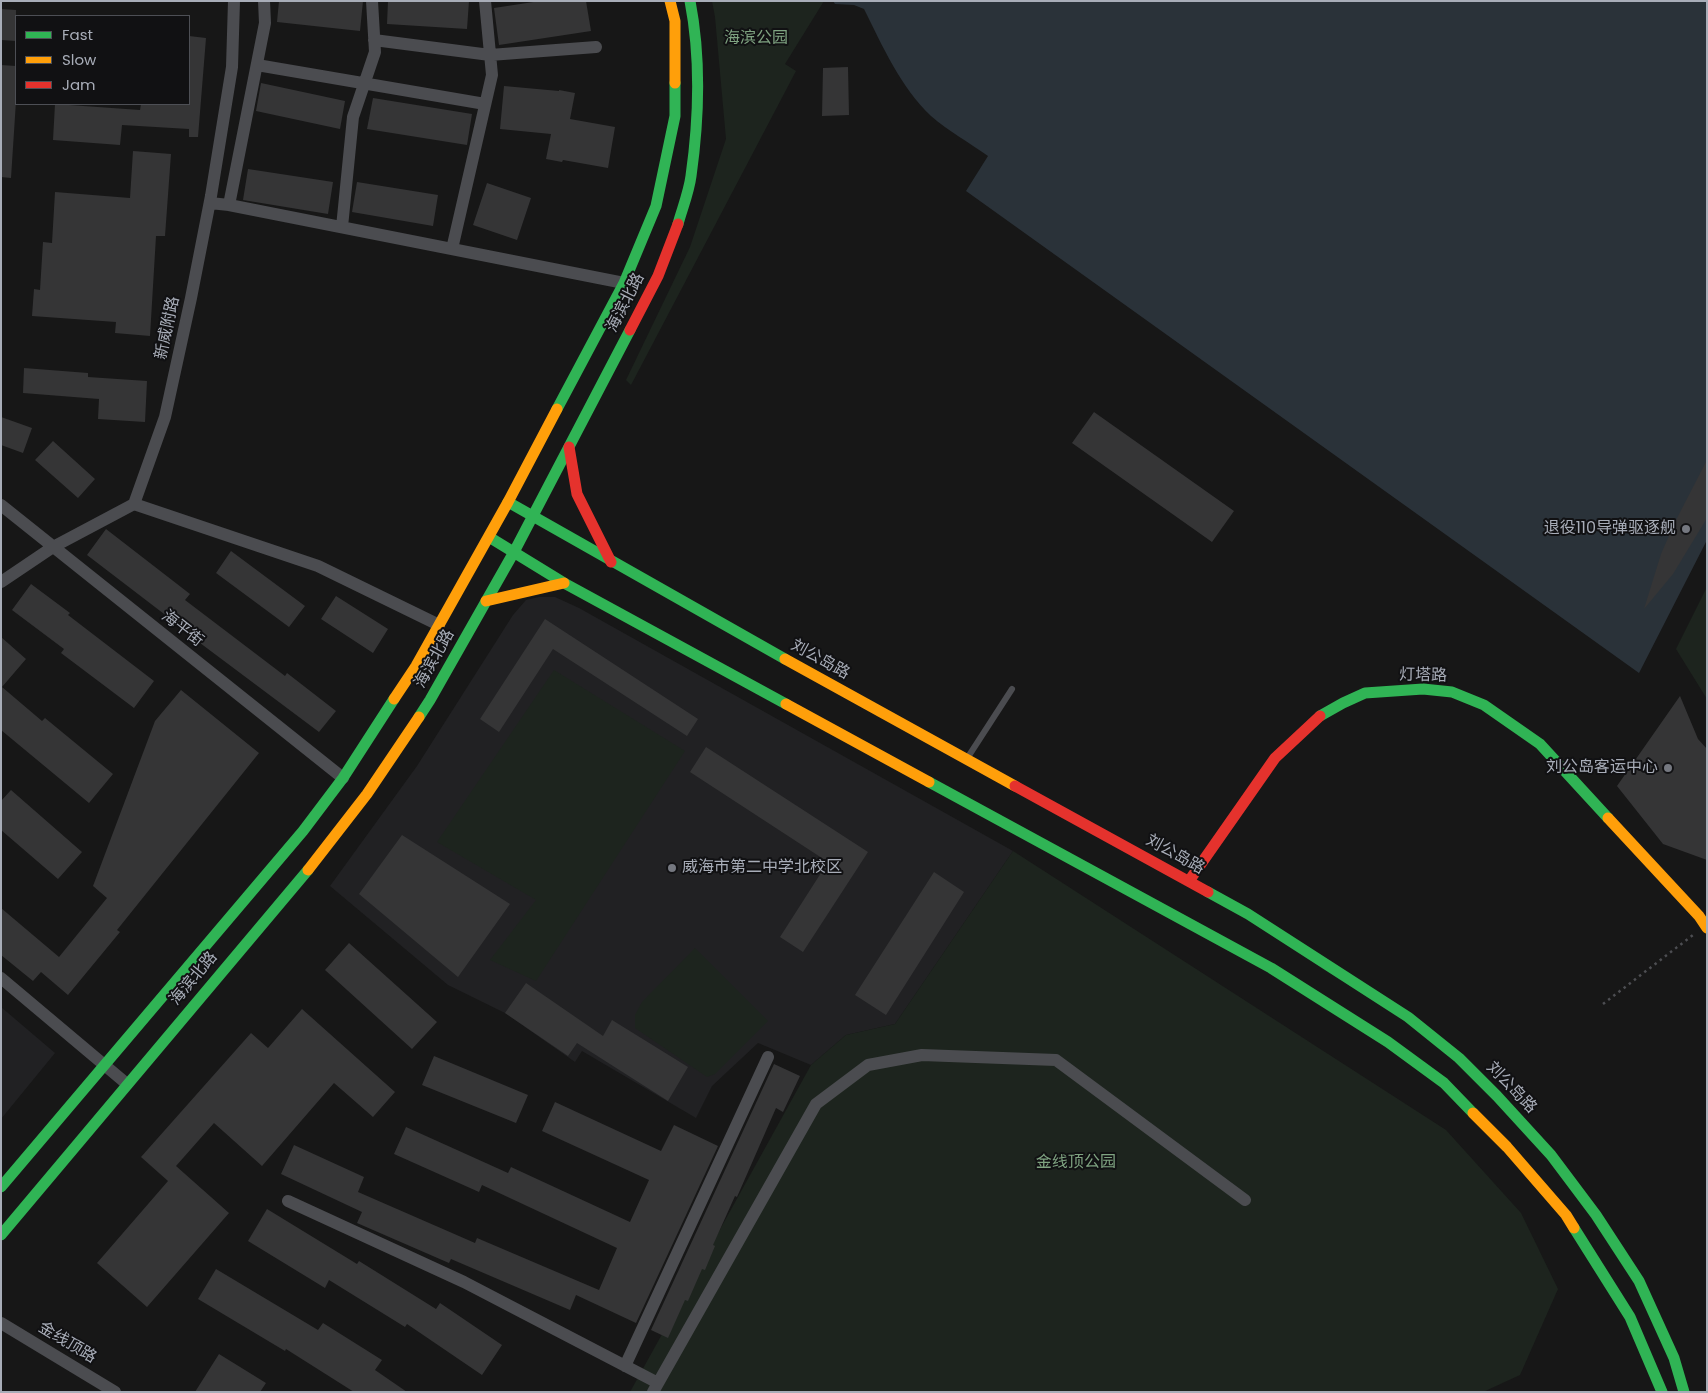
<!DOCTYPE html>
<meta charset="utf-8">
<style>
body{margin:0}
#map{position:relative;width:1708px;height:1393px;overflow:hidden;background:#171717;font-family:Poppins,sans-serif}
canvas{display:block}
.frame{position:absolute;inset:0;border:2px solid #a8adb8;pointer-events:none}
.legend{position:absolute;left:15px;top:15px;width:175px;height:90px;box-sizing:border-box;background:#111113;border:1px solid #4d4f55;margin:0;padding:6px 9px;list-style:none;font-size:15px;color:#a8adb8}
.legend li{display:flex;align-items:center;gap:10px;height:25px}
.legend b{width:25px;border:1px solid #4d4f55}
</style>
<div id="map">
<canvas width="1708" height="1393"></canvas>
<div class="frame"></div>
<ul class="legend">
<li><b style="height:6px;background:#30b455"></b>Fast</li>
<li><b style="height:6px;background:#ff9f0a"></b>Slow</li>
<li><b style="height:6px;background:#e5322d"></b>Jam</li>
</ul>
</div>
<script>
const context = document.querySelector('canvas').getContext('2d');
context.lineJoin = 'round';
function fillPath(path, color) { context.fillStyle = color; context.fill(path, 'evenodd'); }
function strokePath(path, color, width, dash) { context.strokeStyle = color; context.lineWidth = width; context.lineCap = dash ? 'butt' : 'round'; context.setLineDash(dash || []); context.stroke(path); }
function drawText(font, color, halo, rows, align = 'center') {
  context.font = font + ' Poppins,"Noto Sans SC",sans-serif'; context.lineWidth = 4; context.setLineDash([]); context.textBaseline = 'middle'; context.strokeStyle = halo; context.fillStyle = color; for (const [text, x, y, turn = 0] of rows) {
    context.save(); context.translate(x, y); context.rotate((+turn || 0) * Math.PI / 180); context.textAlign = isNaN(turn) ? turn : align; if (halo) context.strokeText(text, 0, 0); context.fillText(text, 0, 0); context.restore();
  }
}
fillPath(new Path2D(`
 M 539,597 L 555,597 L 579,608 L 1013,851 L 895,1024 L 846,1035 L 811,1065 L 758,1043 L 712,1086 L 696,1118 L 582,1051 L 575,1062 L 505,1013 L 448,985 L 330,886 L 417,766 L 513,615 L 526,600 Z
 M 1,1007 L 55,1053 L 1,1119 Z`), '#212123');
fillPath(new Path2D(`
 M 712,1 L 824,1 L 785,64 L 796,71 L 631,385 L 626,380 L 690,247 L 726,139 L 715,17 Z
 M 1707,587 L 1707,699 L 1676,649 Z
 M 554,670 L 685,751 L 536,981 L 490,960 L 536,900 L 437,842 Z
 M 1013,851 L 1446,1130 L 1521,1213 L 1558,1289 L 1520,1375 L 1483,1392 L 630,1392 L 811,1065 L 846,1035 L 895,1024 Z
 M 695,948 L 768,1021 L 715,1074 L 707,1077 L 635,1028 L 635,1015 L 642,1002 Z`), '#1d241e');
fillPath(new Path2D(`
 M 833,1 L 1707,1 L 1707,540 L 1639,673 L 966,191 L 988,156 C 970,143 948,131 931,116 C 901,88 882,45 864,9 L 854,5 L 835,4 Z`), '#2a3239');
fillPath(new Path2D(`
 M 279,1 L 363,1 L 360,31 L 277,22 Z
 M 388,1 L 469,1 L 467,29 L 387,24 Z
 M 540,1 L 586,1 L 591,31 L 499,45 L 494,8 Z
 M 1,9 L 16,10 L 16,41 L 1,40 Z
 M 189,36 L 206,38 L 198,137 L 189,137 L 189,129 L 122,125 L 120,145 L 53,140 L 55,104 L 140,110 L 141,104 L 189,104 Z
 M 1,65 L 16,66 L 16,101 L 11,178 L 1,177 Z
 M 848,67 L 849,115 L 822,116 L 823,68 Z
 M 261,83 L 345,101 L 340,129 L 256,111 Z
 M 504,86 L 559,91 L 559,90 L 575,93 L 570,119 L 615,127 L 608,168 L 563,160 L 562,162 L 546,159 L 551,134 L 500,129 Z
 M 373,98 L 472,114 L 467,145 L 367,129 Z
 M 133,151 L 171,154 L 165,236 L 156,236 L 150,336 L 115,333 L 116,322 L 32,316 L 34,289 L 40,290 L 43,242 L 52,243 L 55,192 L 130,198 Z
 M 248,169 L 333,182 L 328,214 L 243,200 Z
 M 357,182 L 438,195 L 433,226 L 352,212 Z
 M 487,183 L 531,198 L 517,240 L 473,225 Z
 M 24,368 L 88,373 L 88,377 L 147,381 L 145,422 L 98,419 L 99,399 L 23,393 Z
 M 1094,412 L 1234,511 L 1212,542 L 1072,443 Z
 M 1,417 L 32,428 L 23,453 L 1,445 Z
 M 53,441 L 95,479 L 78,498 L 35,460 Z
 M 1707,460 L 1707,518 L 1673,574 L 1644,609 L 1661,554 L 1675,522 Z
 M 106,529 L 190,594 L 185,600 L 285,676 L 287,673 L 336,711 L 319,732 L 184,631 L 185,630 L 87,555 Z
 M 231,551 L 305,606 L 289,627 L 216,573 Z
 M 31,584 L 70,613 L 68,615 L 154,681 L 134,708 L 61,653 L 64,649 L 12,610 Z
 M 336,596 L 388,629 L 373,653 L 321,619 Z
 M 545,619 L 698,719 L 687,736 L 553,649 L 499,732 L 480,719 Z
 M 1,637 L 26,659 L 2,687 L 42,721 L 45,718 L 113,774 L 89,803 L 1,730 Z
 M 181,690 L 259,753 L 117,930 L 120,932 L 68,995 L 41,972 L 33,981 L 1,955 L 1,908 L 59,957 L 107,898 L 93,886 L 155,721 Z
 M 1680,696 L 1698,739 L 1707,749 L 1707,860 L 1663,844 L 1617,786 Z
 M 706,747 L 868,852 L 803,952 L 780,937 L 828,862 L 690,772 Z
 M 11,790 L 82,852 L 58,879 L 1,830 L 1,801 Z
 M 402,835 L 510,904 L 458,977 L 359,894 Z
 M 934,872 L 964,892 L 886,1015 L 855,995 Z
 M 349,943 L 437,1022 L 412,1049 L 325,970 Z
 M 526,983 L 603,1036 L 612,1020 L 688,1067 L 668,1101 L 577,1043 L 568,1056 L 505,1013 Z
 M 302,1009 L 395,1092 L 373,1117 L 334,1083 L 262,1166 L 214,1123 L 176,1166 L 229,1213 L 147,1307 L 97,1263 L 168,1181 L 141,1157 L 251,1033 L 268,1048 Z
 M 434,1056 L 528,1095 L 516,1123 L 422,1085 Z
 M 774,1064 L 800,1076 L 783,1112 L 776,1108 L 737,1197 L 735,1196 L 713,1245 L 715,1246 L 705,1270 L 702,1269 L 688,1301 L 685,1300 L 668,1338 L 651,1330 Z
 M 555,1102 L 661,1151 L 674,1125 L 718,1146 L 636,1323 L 576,1295 L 570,1310 L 451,1259 L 449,1263 L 357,1223 L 362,1212 L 281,1174 L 294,1145 L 364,1177 L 358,1192 L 475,1243 L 477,1238 L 599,1290 L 617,1248 L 482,1185 L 479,1192 L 394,1154 L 406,1127 L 508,1173 L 511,1167 L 630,1222 L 649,1180 L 542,1131 Z
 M 267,1209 L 357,1264 L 359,1261 L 436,1309 L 440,1303 L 502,1345 L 482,1375 L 407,1324 L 405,1327 L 329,1280 L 325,1288 L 248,1241 Z
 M 216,1269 L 318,1330 L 323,1323 L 382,1360 L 375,1370 L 407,1392 L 354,1392 L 286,1349 L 285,1351 L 198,1299 Z
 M 219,1354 L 266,1383 L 260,1392 L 195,1392 Z`), '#353536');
strokePath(new Path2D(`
 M 1603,1004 L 1693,935`), '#4d4e52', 2.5, [2.5, 4]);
strokePath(new Path2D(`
 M 968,757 L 1012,689`), '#4b4c50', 6);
strokePath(new Path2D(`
 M 374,40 L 490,55 L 596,47
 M 257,65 L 485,104
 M 210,203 L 229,205 L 624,283
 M 229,205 L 265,23 L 264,1
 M 342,227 L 353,117 L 375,52 L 372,1
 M 452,249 L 492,75 L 485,1
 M 134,504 L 318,566 L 439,625
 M 1,505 L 343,778
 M 1,582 L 53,547 L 134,504 L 165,417 L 191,298 L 211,196 L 232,67 L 234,1
 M 1,978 L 127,1084
 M 288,1201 L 464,1282 L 658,1383
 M 1,1323 L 115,1392
 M 625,1366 L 768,1057
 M 653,1392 L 816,1104 L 868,1065 L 922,1055 L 1056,1060 L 1245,1200`), '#4b4c50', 12);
strokePath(new Path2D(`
 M 678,224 C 682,209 689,192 691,176 C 699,119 701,58 690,1
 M 557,409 L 624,283 L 656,206 L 675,116 L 675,83
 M 508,502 L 785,659
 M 489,537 L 564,583 L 786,704
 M 1320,716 L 1343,703 L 1365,693 L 1423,689 L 1452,692 L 1484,705 L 1540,744 L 1608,818
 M 419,717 L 430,700 L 514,552 L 630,330
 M 929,782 L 1271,968 L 1388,1042 L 1444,1083 L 1473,1113
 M 1208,892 L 1248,914 L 1408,1017 L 1459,1058 L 1497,1096 L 1551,1155 L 1596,1215 L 1639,1281 L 1674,1358 L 1684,1392
 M 1,1187 L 303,831 L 343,778 L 394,699
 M 1574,1228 L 1630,1317 L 1662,1392
 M 1,1235 L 308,870`), '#30b455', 11);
strokePath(new Path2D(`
 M 670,1 L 675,21 L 675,83
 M 486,601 L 564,583
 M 785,659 L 1015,786
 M 394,699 L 416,666 L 508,502 L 557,409
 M 786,704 L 929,782
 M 1608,818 L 1699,916 L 1707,928
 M 308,870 L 367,794 L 419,717
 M 1473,1113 L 1507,1147 L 1566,1215 L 1574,1228`), '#ff9f0a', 11);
strokePath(new Path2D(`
 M 630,330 L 658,276 L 678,224
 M 569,447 L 577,494 L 611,562
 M 1015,786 L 1208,892
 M 1189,881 L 1275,758 L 1320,716`), '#e5322d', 11);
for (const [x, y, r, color] of [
 [1686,529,5,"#757880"],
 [1668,768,5,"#757880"],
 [672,868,5,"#757880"]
]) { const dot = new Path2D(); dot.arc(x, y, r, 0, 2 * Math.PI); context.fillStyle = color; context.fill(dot); strokePath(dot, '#111113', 2); }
drawText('16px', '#7fa381', '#111113', [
 ["海滨公园",756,39],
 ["金线顶公园",1076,1163]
]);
drawText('16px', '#a8adb8', '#111113', [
 ["海滨北路",626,303,-63],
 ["新威附路",168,328,-78],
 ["海平街",182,629,38],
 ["海滨北路",435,659,-61],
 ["刘公岛路",820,660,29],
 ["灯塔路",1423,676,1],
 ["刘公岛路",1175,855,29],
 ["海滨北路",194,979,-50],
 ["刘公岛路",1511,1088,46],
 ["金线顶路",67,1343,31]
]);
drawText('16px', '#a8adb8', '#111113', [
 ["退役110导弹驱逐舰",1676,529],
 ["刘公岛客运中心",1658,768],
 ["威海市第二中学北校区",682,868,"left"]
], 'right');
</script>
